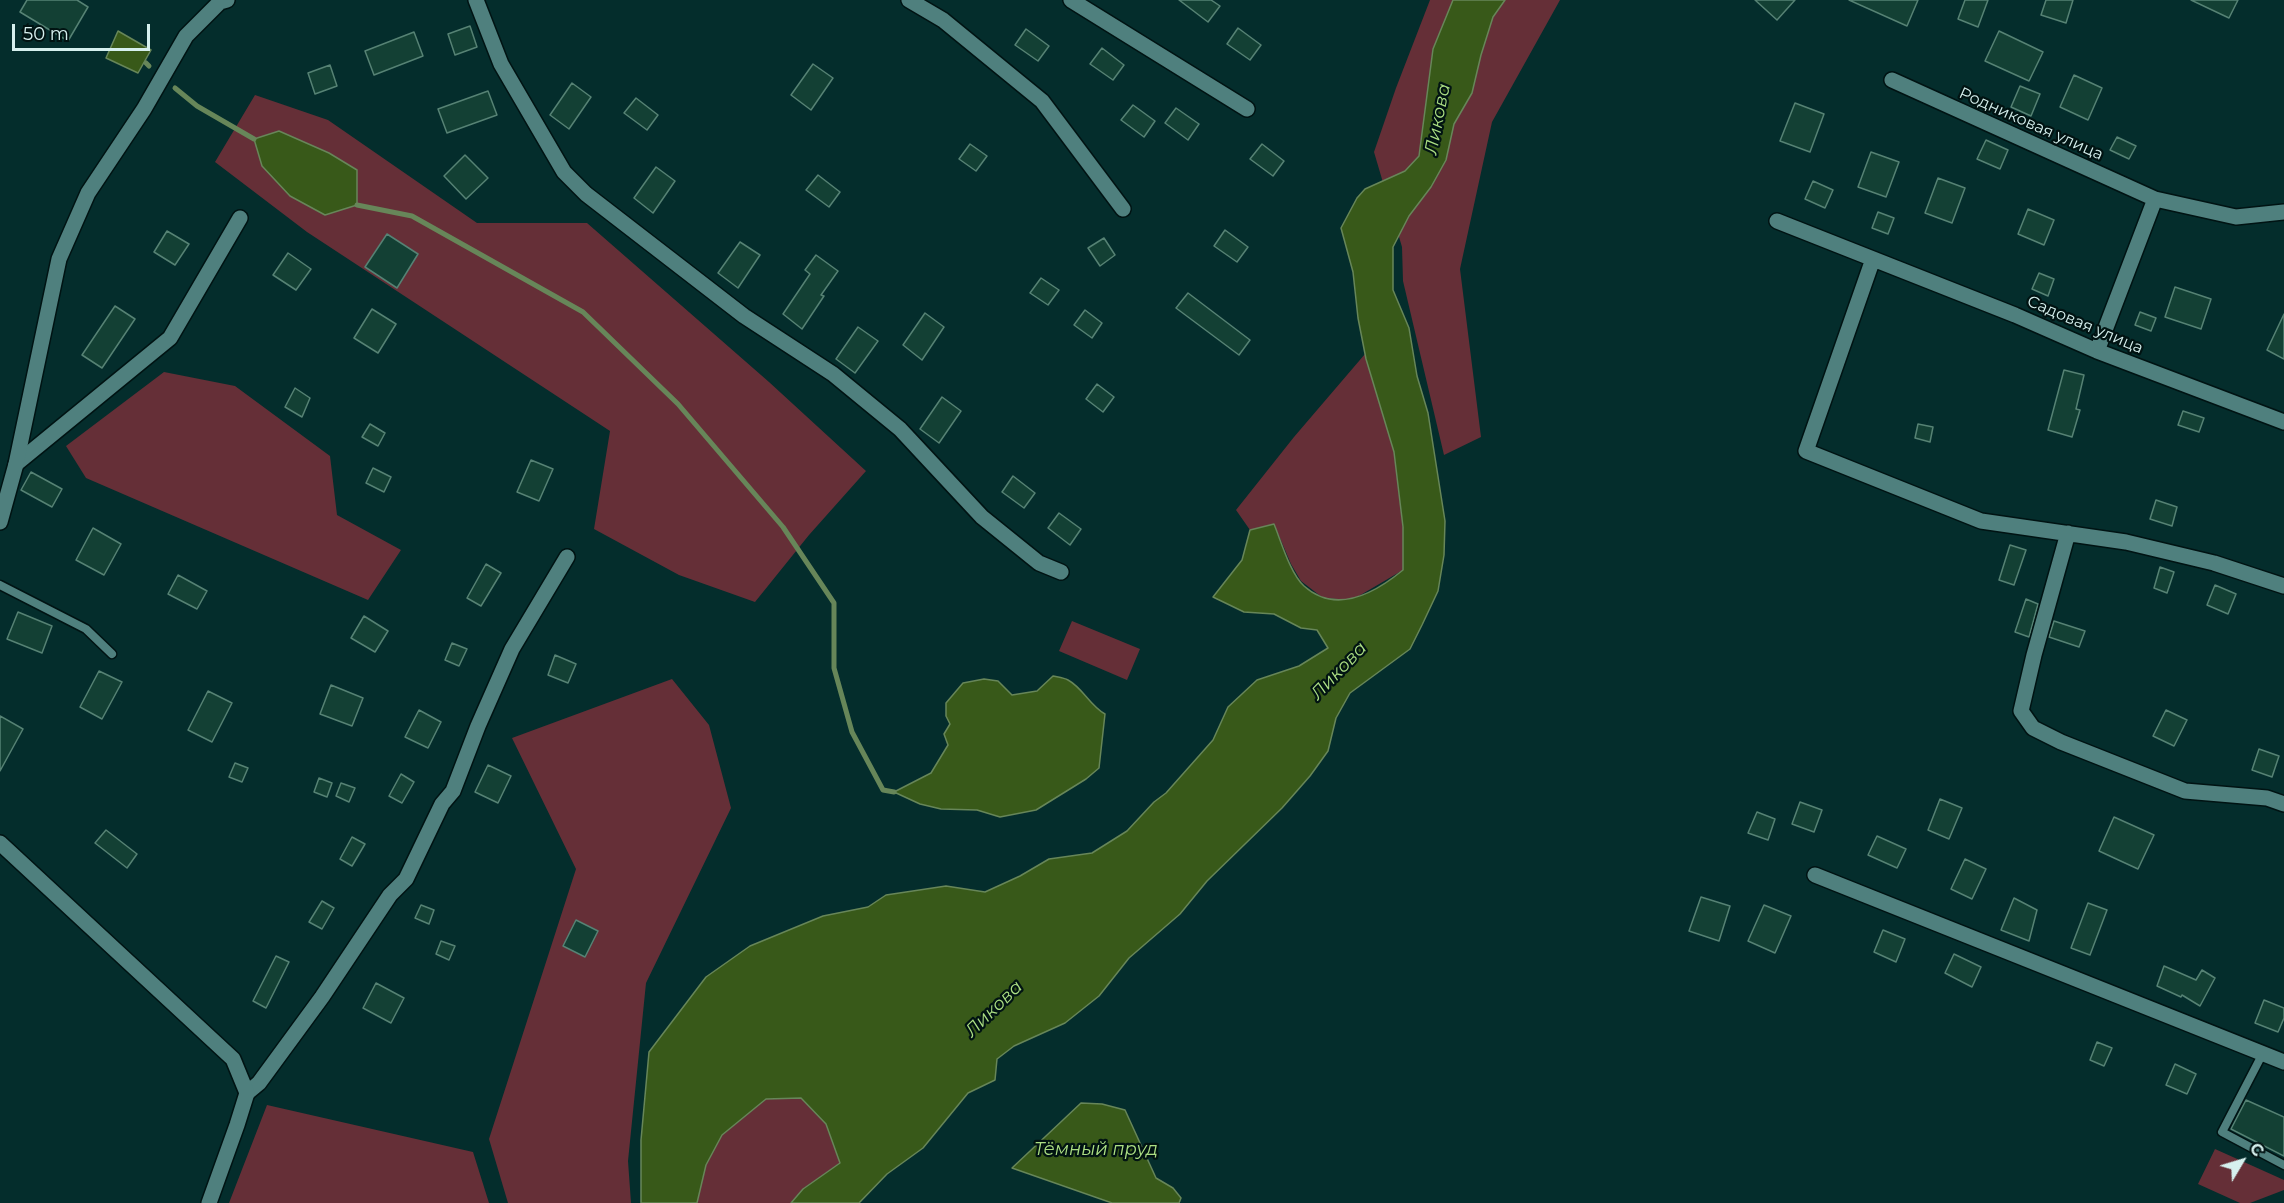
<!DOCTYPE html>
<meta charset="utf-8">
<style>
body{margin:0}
#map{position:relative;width:2284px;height:1203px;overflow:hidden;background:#042d2c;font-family:Montserrat,sans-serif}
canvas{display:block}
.north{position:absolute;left:2212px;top:1131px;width:60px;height:60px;-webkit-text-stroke:4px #011312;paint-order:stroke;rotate:52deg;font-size:16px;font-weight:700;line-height:24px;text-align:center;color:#d6f0ee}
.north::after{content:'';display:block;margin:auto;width:21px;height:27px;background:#d6f0ee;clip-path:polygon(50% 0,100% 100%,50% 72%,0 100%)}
.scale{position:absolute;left:12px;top:24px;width:138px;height:27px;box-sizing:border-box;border:3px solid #d6f0ee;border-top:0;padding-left:8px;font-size:18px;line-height:21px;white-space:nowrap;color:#d6f0ee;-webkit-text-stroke:4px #011312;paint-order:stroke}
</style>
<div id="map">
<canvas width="2284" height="1203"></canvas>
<div class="north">С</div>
<div class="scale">50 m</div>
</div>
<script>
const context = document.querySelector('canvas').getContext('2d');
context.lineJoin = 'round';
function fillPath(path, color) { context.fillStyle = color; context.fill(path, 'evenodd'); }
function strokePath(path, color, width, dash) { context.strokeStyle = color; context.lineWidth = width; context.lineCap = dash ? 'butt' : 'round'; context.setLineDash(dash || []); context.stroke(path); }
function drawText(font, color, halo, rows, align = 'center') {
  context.font = font + ' Montserrat,sans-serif'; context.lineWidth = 4.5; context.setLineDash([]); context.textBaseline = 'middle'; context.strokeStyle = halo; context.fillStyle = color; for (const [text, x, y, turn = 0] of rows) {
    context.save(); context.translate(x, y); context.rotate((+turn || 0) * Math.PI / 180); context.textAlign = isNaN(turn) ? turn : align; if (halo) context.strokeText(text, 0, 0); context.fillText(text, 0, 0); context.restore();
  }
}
fillPath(new Path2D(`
 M 1430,0 L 1560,0 L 1492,122 L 1460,269 L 1481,437 L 1444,455 L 1403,281 L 1402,247 L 1374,152 L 1396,88 Z
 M 255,95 L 328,120 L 477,223 L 587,223 L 769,382 L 866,471 L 809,535 L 755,602 L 679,575 L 594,529 L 610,431 L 307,232 L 215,162 Z
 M 1365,354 L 1394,452 L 1403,527 L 1403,570 L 1352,600 L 1323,598 L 1301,581 L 1291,564 L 1274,524 L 1250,530 L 1236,510 L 1294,437 Z
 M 164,372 L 235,386 L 330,456 L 337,515 L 401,550 L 368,600 L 86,478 L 66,446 Z
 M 1072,621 L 1140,649 L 1127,680 L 1059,651 Z
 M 672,679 L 709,725 L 731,808 L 646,983 L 628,1161 L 631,1203 L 508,1203 L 489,1139 L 576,869 L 512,738 Z
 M 801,1098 L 826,1124 L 840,1163 L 803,1189 L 791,1203 L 697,1203 L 706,1165 L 722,1135 L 766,1099 Z
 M 267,1105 L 473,1152 L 489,1203 L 229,1203 Z
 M 2215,1149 L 2284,1180 L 2284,1190 L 2250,1203 L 2240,1203 L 2198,1184 Z`), '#652f37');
const water = new Path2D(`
 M 1453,0 L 1505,0 L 1493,17 L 1481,55 L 1472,93 L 1454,124 L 1446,160 L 1431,187 L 1409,216 L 1393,247 L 1393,290 L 1409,328 L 1417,376 L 1428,413 L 1445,521 L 1444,555 L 1438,591 L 1422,625 L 1410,649 L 1350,693 L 1336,718 L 1328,751 L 1310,776 L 1282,808 L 1207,881 L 1180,914 L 1129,958 L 1099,996 L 1065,1023 L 1014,1046 L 997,1059 L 995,1080 L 968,1093 L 923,1148 L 887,1174 L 859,1203 L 791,1203 L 803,1189 L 840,1163 L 826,1124 L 801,1098 L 766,1099 L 722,1135 L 706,1165 L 697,1203 L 641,1203 L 641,1140 L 649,1052 L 706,977 L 750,946 L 823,916 L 868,907 L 886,895 L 946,886 L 985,892 L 1020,876 L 1049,859 L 1092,853 L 1127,831 L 1154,802 L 1166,793 L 1213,740 L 1228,707 L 1257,680 L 1299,666 L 1328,648 L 1317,630 L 1301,628 L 1274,614 L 1244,612 L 1213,597 L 1242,560 L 1250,530 L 1274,524 C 1281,541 1290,573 1304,586 C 1336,615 1375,593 1403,570 L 1403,527 L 1394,452 L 1366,359 L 1358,318 L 1353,272 L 1341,228 L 1357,198 L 1365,189 L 1405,171 L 1419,156 L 1433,49 Z
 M 118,31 L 151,50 L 138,73 L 106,58 Z
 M 279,131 L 329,153 L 357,170 L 357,205 L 325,215 L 290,196 L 262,166 L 254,139 Z
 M 1053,676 C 1057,677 1064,678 1068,680 C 1083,688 1090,706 1105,714 L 1099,768 L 1086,779 L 1036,810 L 1000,817 L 977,810 L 941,809 L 920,804 L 894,792 L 931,773 L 948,745 L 944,734 L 950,724 L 946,716 L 946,703 L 963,683 L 984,679 L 998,681 L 1012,695 L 1037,691 Z
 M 1081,1103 L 1102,1104 L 1125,1110 L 1156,1178 L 1173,1188 L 1181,1198 L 1179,1203 L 1112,1203 L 1012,1168 Z`);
fillPath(water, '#385919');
strokePath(water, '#678659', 1.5);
strokePath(new Path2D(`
 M 146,63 L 149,66
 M 175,88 L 197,106 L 254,139
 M 357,205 L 412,216 L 583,312 L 678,404 L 783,527 L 834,603 L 834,668 L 852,732 L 883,790 L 894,792`), '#678659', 5);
const building = new Path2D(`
 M 27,0 L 77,0 L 88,7 L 68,41 L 20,12 Z
 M 1179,0 L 1211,0 L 1220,6 L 1208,22 Z
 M 1755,0 L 1795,0 L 1777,20 Z
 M 1849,0 L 1918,0 L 1907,26 Z
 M 1965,0 L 1988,0 L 1978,27 L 1958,19 Z
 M 2046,0 L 2073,0 L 2066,23 L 2041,15 Z
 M 2191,0 L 2238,0 L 2229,18 Z
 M 470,26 L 477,47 L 455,55 L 448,34 Z
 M 1238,28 L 1261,45 L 1250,60 L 1227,44 Z
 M 1026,29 L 1049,46 L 1038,61 L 1015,45 Z
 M 1999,31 L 2043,52 L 2029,81 L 1985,61 Z
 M 414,32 L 423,56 L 374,75 L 365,51 Z
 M 1102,48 L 1124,65 L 1113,80 L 1090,64 Z
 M 813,64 L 833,78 L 811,110 L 791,95 Z
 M 330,65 L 337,86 L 315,94 L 308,73 Z
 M 2074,75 L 2102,88 L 2088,120 L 2060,107 Z
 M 572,83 L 591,97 L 569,129 L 550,115 Z
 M 2020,86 L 2040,94 L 2031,116 L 2011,107 Z
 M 488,91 L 497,115 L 447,133 L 438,109 Z
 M 636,98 L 658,115 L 647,130 L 624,113 Z
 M 1795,103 L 1824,114 L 1810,152 L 1780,141 Z
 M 1133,105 L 1155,121 L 1144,137 L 1121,120 Z
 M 1176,108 L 1199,124 L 1188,140 L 1165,123 Z
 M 2117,137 L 2136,146 L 2129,159 L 2110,150 Z
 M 1986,140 L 2008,150 L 2000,169 L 1977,159 Z
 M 970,144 L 987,156 L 976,171 L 959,159 Z
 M 1262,144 L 1284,161 L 1273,176 L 1250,159 Z
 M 1871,152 L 1899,162 L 1886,197 L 1858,187 Z
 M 465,155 L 488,178 L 466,199 L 444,176 Z
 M 656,167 L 675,181 L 653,213 L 634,198 Z
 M 818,175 L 840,192 L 829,207 L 806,190 Z
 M 1938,178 L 1965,188 L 1952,223 L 1925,213 Z
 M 1813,181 L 1833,190 L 1825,208 L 1805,199 Z
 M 2028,209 L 2054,220 L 2044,245 L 2018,234 Z
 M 1878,212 L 1894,218 L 1888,234 L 1872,228 Z
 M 1225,230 L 1248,247 L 1237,262 L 1214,246 Z
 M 167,231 L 189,244 L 175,265 L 154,252 Z
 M 387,234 L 418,254 L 397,288 L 365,267 Z
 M 1104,238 L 1115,255 L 1100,266 L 1088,248 Z
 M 740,242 L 760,255 L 738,288 L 718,273 Z
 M 288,253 L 311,269 L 296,290 L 273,275 Z
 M 816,255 L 838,271 L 821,295 L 824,296 L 802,329 L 783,314 L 810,274 L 805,270 Z
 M 2039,273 L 2054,279 L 2048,296 L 2032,289 Z
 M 1041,278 L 1059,290 L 1048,305 L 1030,293 Z
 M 2175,287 L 2211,299 L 2201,329 L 2165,317 Z
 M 1188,293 L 1250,340 L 1239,355 L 1176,308 Z
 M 115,306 L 135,319 L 102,368 L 82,355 Z
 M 372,309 L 396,324 L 378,353 L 354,338 Z
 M 1085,310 L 1102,323 L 1092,338 L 1074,325 Z
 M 2140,312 L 2156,318 L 2151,331 L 2135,325 Z
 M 925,313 L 944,327 L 922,360 L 903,345 Z
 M 2284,314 L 2284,359 L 2267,350 Z
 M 858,327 L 878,341 L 855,373 L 836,359 Z
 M 2064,370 L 2084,375 L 2076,409 L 2080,410 L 2072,437 L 2048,430 Z
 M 1097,384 L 1114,397 L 1103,412 L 1086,399 Z
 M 295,388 L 310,398 L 302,417 L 285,407 Z
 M 942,397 L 961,411 L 939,443 L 920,429 Z
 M 2183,411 L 2204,418 L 2199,432 L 2178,425 Z
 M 370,424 L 385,433 L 378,446 L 362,437 Z
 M 1918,424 L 1933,427 L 1930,442 L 1915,438 Z
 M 531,460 L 553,469 L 539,501 L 517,492 Z
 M 373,468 L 391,477 L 384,492 L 366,483 Z
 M 31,472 L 62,489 L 52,507 L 21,490 Z
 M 1013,476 L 1035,493 L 1024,508 L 1002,492 Z
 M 2156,500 L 2177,507 L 2172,526 L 2150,519 Z
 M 1059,513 L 1081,529 L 1070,545 L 1048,528 Z
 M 93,528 L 121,544 L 104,575 L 76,560 Z
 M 2010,545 L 2026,550 L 2014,585 L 1999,580 Z
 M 486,564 L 501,573 L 481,606 L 467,598 Z
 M 2160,567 L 2174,572 L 2167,593 L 2154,588 Z
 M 178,575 L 207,591 L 197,609 L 168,594 Z
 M 2215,585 L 2236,594 L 2228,614 L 2207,605 Z
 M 2026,599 L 2038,604 L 2029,637 L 2015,632 Z
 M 18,612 L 52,626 L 42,653 L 7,639 Z
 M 364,616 L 388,631 L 375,652 L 351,638 Z
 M 2054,621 L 2085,631 L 2079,647 L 2049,637 Z
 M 452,643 L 467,649 L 459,666 L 445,660 Z
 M 555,655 L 576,664 L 568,683 L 548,675 Z
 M 99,671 L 122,682 L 102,719 L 80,707 Z
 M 331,685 L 363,698 L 352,726 L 320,714 Z
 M 208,691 L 232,703 L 212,742 L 188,730 Z
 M 419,710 L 441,722 L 428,748 L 405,737 Z
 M 2166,710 L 2187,720 L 2174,746 L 2153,736 Z
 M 0,716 L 23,729 L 0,771 Z
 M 2259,749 L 2279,756 L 2272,777 L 2252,770 Z
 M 235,763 L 248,768 L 242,782 L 229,777 Z
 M 488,765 L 511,776 L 498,803 L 475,792 Z
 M 401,774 L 414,782 L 402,803 L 389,796 Z
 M 319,778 L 332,783 L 327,797 L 314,792 Z
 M 341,783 L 355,788 L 349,802 L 336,796 Z
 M 1940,799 L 1962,808 L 1949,839 L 1928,830 Z
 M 1800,802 L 1822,810 L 1814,832 L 1792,824 Z
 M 1757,812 L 1775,819 L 1768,840 L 1748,833 Z
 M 2114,817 L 2154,835 L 2138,869 L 2099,851 Z
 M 106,830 L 137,854 L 127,868 L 95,843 Z
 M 1877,836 L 1906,849 L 1897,868 L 1868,855 Z
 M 352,837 L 365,844 L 352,866 L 340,859 Z
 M 1965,859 L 1986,869 L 1972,899 L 1951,889 Z
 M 1701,897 L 1730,906 L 1719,941 L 1689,931 Z
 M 2014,898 L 2037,910 L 2029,941 L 2001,930 Z
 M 322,901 L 334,908 L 322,929 L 309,922 Z
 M 2088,903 L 2107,910 L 2090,955 L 2071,948 Z
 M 421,905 L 434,910 L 429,924 L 415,918 Z
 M 1764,905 L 1791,916 L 1775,953 L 1748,941 Z
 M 576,920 L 598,931 L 585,957 L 563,946 Z
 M 1883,930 L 1905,939 L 1896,962 L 1874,952 Z
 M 441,941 L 455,946 L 449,960 L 436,954 Z
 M 1954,954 L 1981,967 L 1972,987 L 1945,973 Z
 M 276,956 L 289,962 L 266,1008 L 253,1001 Z
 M 2164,966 L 2196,980 L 2202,970 L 2215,978 L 2200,1006 L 2182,995 L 2181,997 L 2157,986 Z
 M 376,983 L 404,998 L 391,1023 L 363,1008 Z
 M 2264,1000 L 2284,1008 L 2284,1018 L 2278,1032 L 2255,1023 Z
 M 2097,1042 L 2112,1048 L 2104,1066 L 2090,1060 Z
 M 2175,1064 L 2196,1074 L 2187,1094 L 2166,1085 Z
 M 2246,1100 L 2284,1117 L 2284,1156 L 2231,1129 Z`);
fillPath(building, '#134034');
strokePath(building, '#568274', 1.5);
const lane = new Path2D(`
 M 0,585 L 86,629 L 112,654
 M 2263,1053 L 2222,1132 L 2284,1165`);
const street = new Path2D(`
 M 476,0 L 501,64 L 564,172 L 586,194 L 744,316 L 833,374 L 900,429 L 982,517 L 1039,563 L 1061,572
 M 909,0 L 943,20 L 1042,101 L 1123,209
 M 1071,0 L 1247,109
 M 1892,80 L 2155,199 L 2236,217 L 2284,212
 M 1777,221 L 2015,315 L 2097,351 L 2284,422
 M 1873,259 L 1806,451 L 1981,521 L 2126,542 L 2214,563 L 2284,586
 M 2097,351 L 2155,199
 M 16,464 L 170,338 L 240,218
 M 2068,533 L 2034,655 L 2021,711 L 2033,728 L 2061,742 L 2185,791 L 2267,798 L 2284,804
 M 1815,875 L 2284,1062
 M 247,1093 L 259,1083 L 322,997 L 390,895 L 406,879 L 442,804 L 453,791 L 478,726 L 512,649 L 567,557`);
const secondary = new Path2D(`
 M 0,522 L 16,464 L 59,259 L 88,193 L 144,109 L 186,36 L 220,2 L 227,0
 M 0,843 L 233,1059 L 247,1093 L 237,1125 L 209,1203`);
strokePath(lane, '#001313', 11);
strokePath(street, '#001313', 18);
strokePath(secondary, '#001313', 18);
strokePath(lane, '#4f807e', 8);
strokePath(street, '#4f807e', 15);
strokePath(secondary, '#4f807e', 15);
drawText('16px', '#d6f0ee', '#011312', [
 ["Родниковая улица",2031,124,24],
 ["Садовая улица",2085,325,23]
]);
drawText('italic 18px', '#acdf84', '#011312', [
 ["Ликова",1438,119,-79],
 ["Ликова",1339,671,-46],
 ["Ликова",994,1009,-44],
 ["Тёмный пруд",1096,1150]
]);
</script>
